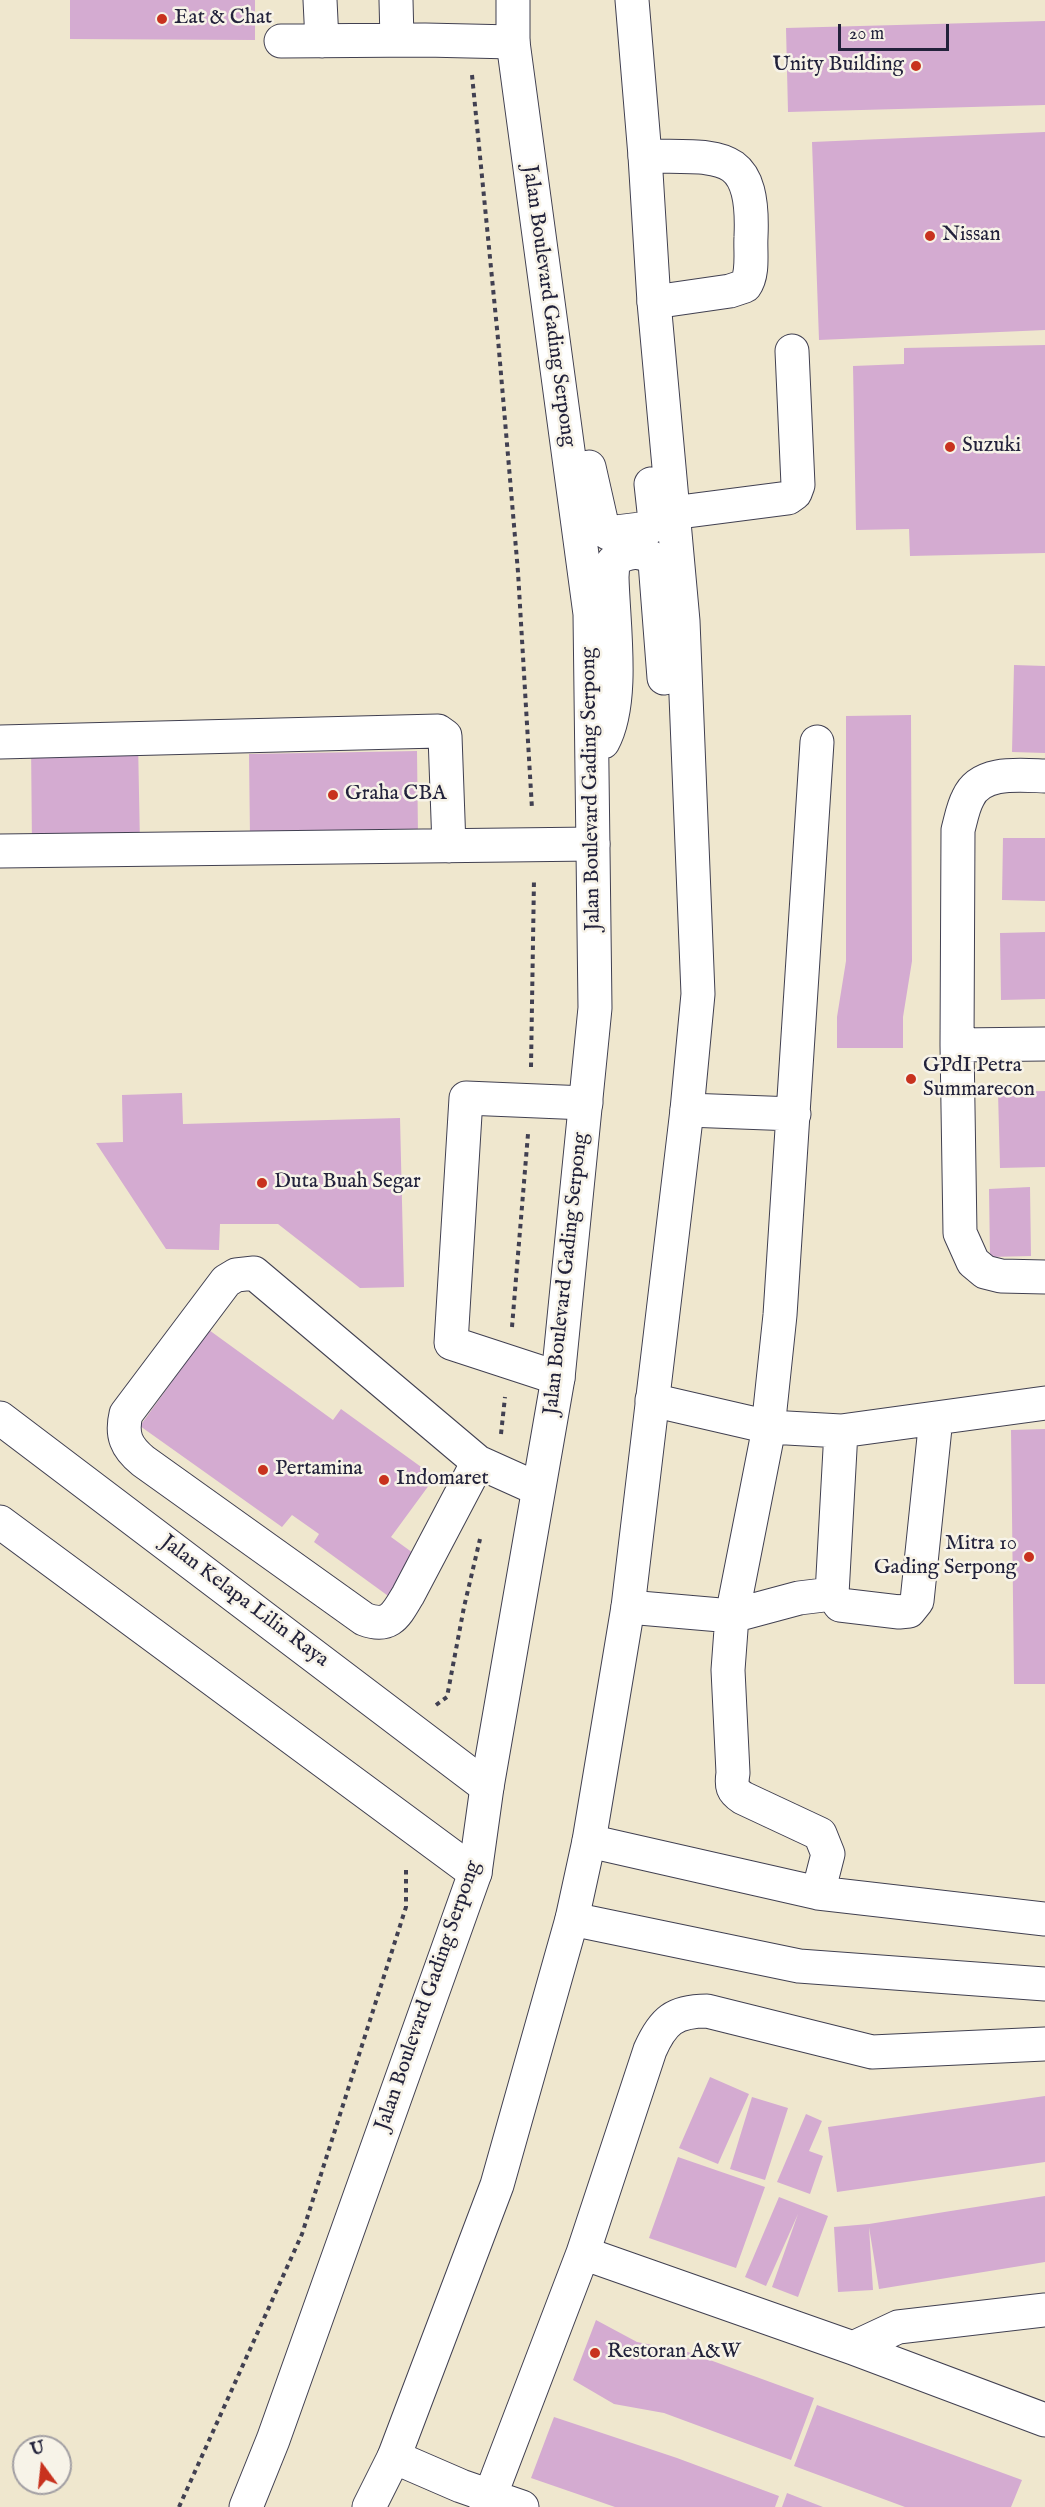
<!DOCTYPE html>
<style>
body{margin:0}
#map{position:relative;width:1045px;height:2507px;overflow:hidden;background:#efe7ce;font-family:"IM FELL English",serif}
canvas{display:block}
.north{position:absolute;left:12px;top:2435px;width:60px;height:60px;box-sizing:border-box;background:#f7f3e8;border:2px solid #a29fa3;border-radius:50%;rotate:345deg;font-size:16px;font-weight:700;line-height:24px;text-align:center;color:#22223b}
.north::after{content:'';display:block;margin:auto;width:21px;height:27px;background:#c8321e;clip-path:polygon(50% 0,100% 100%,50% 72%,0 100%)}
.scale{position:absolute;left:838px;top:24px;width:111px;height:27px;box-sizing:border-box;border:3px solid #22223b;border-top:0;padding-left:8px;font-size:18px;line-height:21px;white-space:nowrap;color:#22223b;-webkit-text-stroke:4px #f7f3e8;paint-order:stroke}
</style>
<div id="map">
<canvas width="1045" height="2507"></canvas>
<div class="north">U</div>
<div class="scale">20 m</div>
</div>
<script>
const context = document.querySelector('canvas').getContext('2d');
context.lineJoin = 'round';
function fillPath(path, color) { context.fillStyle = color; context.fill(path, 'evenodd'); }
function strokePath(path, color, width, dash) { context.strokeStyle = color; context.lineWidth = width; context.lineCap = dash ? 'butt' : 'round'; context.setLineDash(dash || []); context.stroke(path); }
function drawText(font, color, halo, rows, align = 'center') {
  context.font = font + ' "IM FELL English",serif'; context.lineWidth = 5; context.setLineDash([]); context.textBaseline = 'middle'; context.strokeStyle = halo; context.fillStyle = color; for (const [text, x, y, turn = 0] of rows) {
    context.save(); context.translate(x, y); context.rotate((+turn || 0) * Math.PI / 180); context.textAlign = isNaN(turn) ? turn : align; if (halo) context.strokeText(text, 0, 0); context.fillText(text, 0, 0); context.restore();
  }
}
fillPath(new Path2D(`
 M 70,0 L 255,0 L 255,40 L 70,39 Z
 M 1045,21 L 1045,105 L 788,112 L 786,28 Z
 M 1045,132 L 1045,330 L 819,340 L 812,142 Z
 M 1045,345 L 1045,553 L 910,556 L 909,529 L 856,530 L 853,366 L 904,364 L 904,348 Z
 M 1014,665 L 1045,666 L 1045,753 L 1012,752 Z
 M 911,715 L 912,961 L 903,1017 L 903,1048 L 837,1048 L 837,1017 L 846,961 L 846,716 Z
 M 138,741 L 140,845 L 32,847 L 31,743 Z
 M 417,751 L 418,836 L 250,838 L 249,754 Z
 M 1003,838 L 1045,838 L 1045,901 L 1002,900 Z
 M 1045,932 L 1045,999 L 1001,1000 L 1000,933 Z
 M 1045,1091 L 1045,1167 L 1000,1168 L 998,1092 Z
 M 182,1093 L 183,1124 L 400,1118 L 404,1287 L 360,1288 L 278,1224 L 220,1224 L 219,1250 L 166,1249 L 96,1143 L 123,1142 L 122,1095 Z
 M 1030,1187 L 1031,1256 L 990,1257 L 989,1189 Z
 M 209,1330 L 333,1420 L 341,1409 L 435,1477 L 391,1537 L 420,1558 L 391,1598 L 314,1542 L 319,1534 L 292,1515 L 282,1527 L 140,1426 Z
 M 1045,1429 L 1045,1684 L 1014,1684 L 1011,1430 Z
 M 710,2077 L 749,2094 L 718,2164 L 679,2148 Z
 M 1045,2096 L 1045,2162 L 837,2192 L 828,2127 Z
 M 752,2097 L 788,2108 L 765,2180 L 730,2169 Z
 M 806,2114 L 822,2121 L 809,2151 L 823,2156 L 810,2194 L 777,2182 Z
 M 678,2157 L 765,2187 L 736,2268 L 649,2238 Z
 M 1045,2196 L 1045,2262 L 879,2289 L 869,2227 L 873,2290 L 838,2292 L 834,2227 L 869,2224 Z
 M 779,2197 L 828,2216 L 798,2297 L 772,2287 L 798,2214 L 766,2286 L 745,2277 Z
 M 596,2320 L 637,2342 L 688,2352 L 814,2398 L 791,2460 L 664,2413 L 614,2404 L 573,2380 Z
 M 817,2405 L 1022,2480 L 1011,2507 L 905,2507 L 794,2466 Z
 M 554,2417 L 677,2458 L 779,2496 L 775,2507 L 615,2507 L 531,2478 Z
 M 787,2493 L 823,2507 L 782,2507 Z`), '#d4abd1');
const minor = new Path2D(`
 M 320,0 L 322,41
 M 396,0 L 397,40
 M 281,41 L 425,40 L 513,42
 M 645,156 C 718,158 755,146 751,237 C 750,251 754,274 745,286 L 730,291 L 654,302
 M 672,513 L 788,498 L 795,493 L 798,485 L 792,351
 M 0,742 L 438,731 L 445,736 L 449,846
 M 817,742 L 780,1315 L 767,1438 L 732,1616 L 728,1670 L 733,1773 C 731,1786 732,1791 743,1798 L 820,1834 L 828,1854 L 818,1893
 M 1045,776 C 1020,775 980,770 968,798 C 963,807 961,819 958,830 L 957,1045 L 960,1233 L 973,1262 L 985,1272 L 1001,1276 L 1045,1277
 M 0,851 L 593,844
 M 957,1045 L 1045,1044
 M 687,1110 L 794,1114
 M 558,1378 L 451,1343 L 466,1098 L 586,1103
 M 652,1400 L 769,1427 L 841,1431 L 1045,1403
 M 0,1418 L 487,1787
 M 841,1431 L 832,1594 L 840,1605 L 899,1612 L 909,1611 L 917,1601 L 936,1418
 M 478,1462 L 408,1595 C 396,1615 390,1629 364,1619 L 143,1461 C 126,1447 121,1435 126,1414 L 226,1281 L 236,1275 L 254,1273 L 478,1462 L 538,1489
 M 0,1522 L 475,1873
 M 628,1607 L 732,1616 L 799,1598 L 832,1594
 M 589,1841 L 818,1893 L 1045,1919
 M 572,1919 L 799,1966 L 1045,1984
 M 583,2253 L 853,2348 L 1045,2420
 M 853,2348 L 898,2327 L 1045,2310
 M 394,2457 L 461,2486 L 522,2507
 M 486,2507 L 583,2253 L 650,2050 C 663,2021 674,2011 707,2011 L 872,2052 L 1045,2044`);
const major = new Path2D(`
 M 589,467 L 603,529 L 608,533 L 649,528 L 655,521 L 651,484
 M 603,742 C 625,702 613,623 612,577 L 613,562 C 625,551 644,548 655,562 L 664,678
 M 246,2507 L 273,2440 L 475,1873 L 487,1787 L 558,1378 L 595,1008 L 590,614 L 513,42 L 513,0
 M 369,2507 L 394,2457 L 497,2185 L 572,1919 L 589,1841 L 628,1607 L 687,1110 L 698,994 L 683,621 L 654,302 L 645,156 L 632,0`);
strokePath(minor, '#414051', 35);
strokePath(major, '#414051', 35);
strokePath(new Path2D(`
 M 472,75 L 498,339 L 518,572 L 532,809
 M 531,1067 L 534,879
 M 512,1327 L 528,1134
 M 501,1434 L 505,1397
 M 436,1705 L 447,1697 L 464,1607 L 480,1539
 M 179,2507 L 302,2234 L 406,1907 L 406,1866`), '#414051', 4, [4.5, 4.5]);
strokePath(minor, '#fff', 33);
strokePath(major, '#fff', 33);
for (const [x, y, r, color] of [
 [162,19,6,"#c8321e"],
 [916,66,6,"#c8321e"],
 [930,236,6,"#c8321e"],
 [950,447,6,"#c8321e"],
 [333,795,6,"#c8321e"],
 [911,1079,6,"#c8321e"],
 [262,1183,6,"#c8321e"],
 [263,1470,6,"#c8321e"],
 [384,1480,6,"#c8321e"],
 [1029,1557,6,"#c8321e"],
 [595,2353,6,"#c8321e"]
]) { const dot = new Path2D(); dot.arc(x, y, r, 0, 2 * Math.PI); context.fillStyle = color; context.fill(dot); strokePath(dot, '#f7f3e8', 2); }
drawText('21px', '#22223b', '#f7f3e8', [
 ["Eat & Chat",174,19],
 ["Unity Building",904,66,"right"],
 ["Nissan",942,236],
 ["Suzuki",962,447],
 ["Graha CBA",345,795],
 ["GPdI Petra",923,1067],
 ["Summarecon",923,1091],
 ["Duta Buah Segar",274,1183],
 ["Pertamina",275,1470],
 ["Indomaret",396,1480],
 ["Mitra 10",1017,1545,"right"],
 ["Gading Serpong",1017,1569,"right"],
 ["Restoran A&W",607,2353]
], 'left');
drawText('21px', '#22223b', '#f7f3e8', [
 ["Jalan Boulevard Gading Serpong",548,306,82],
 ["Jalan Boulevard Gading Serpong",592,789,-91],
 ["Jalan Boulevard Gading Serpong",567,1274,-84],
 ["Jalan Kelapa Lilin Raya",244,1602,37],
 ["Jalan Boulevard Gading Serpong",429,1996,-71]
]);
</script>
